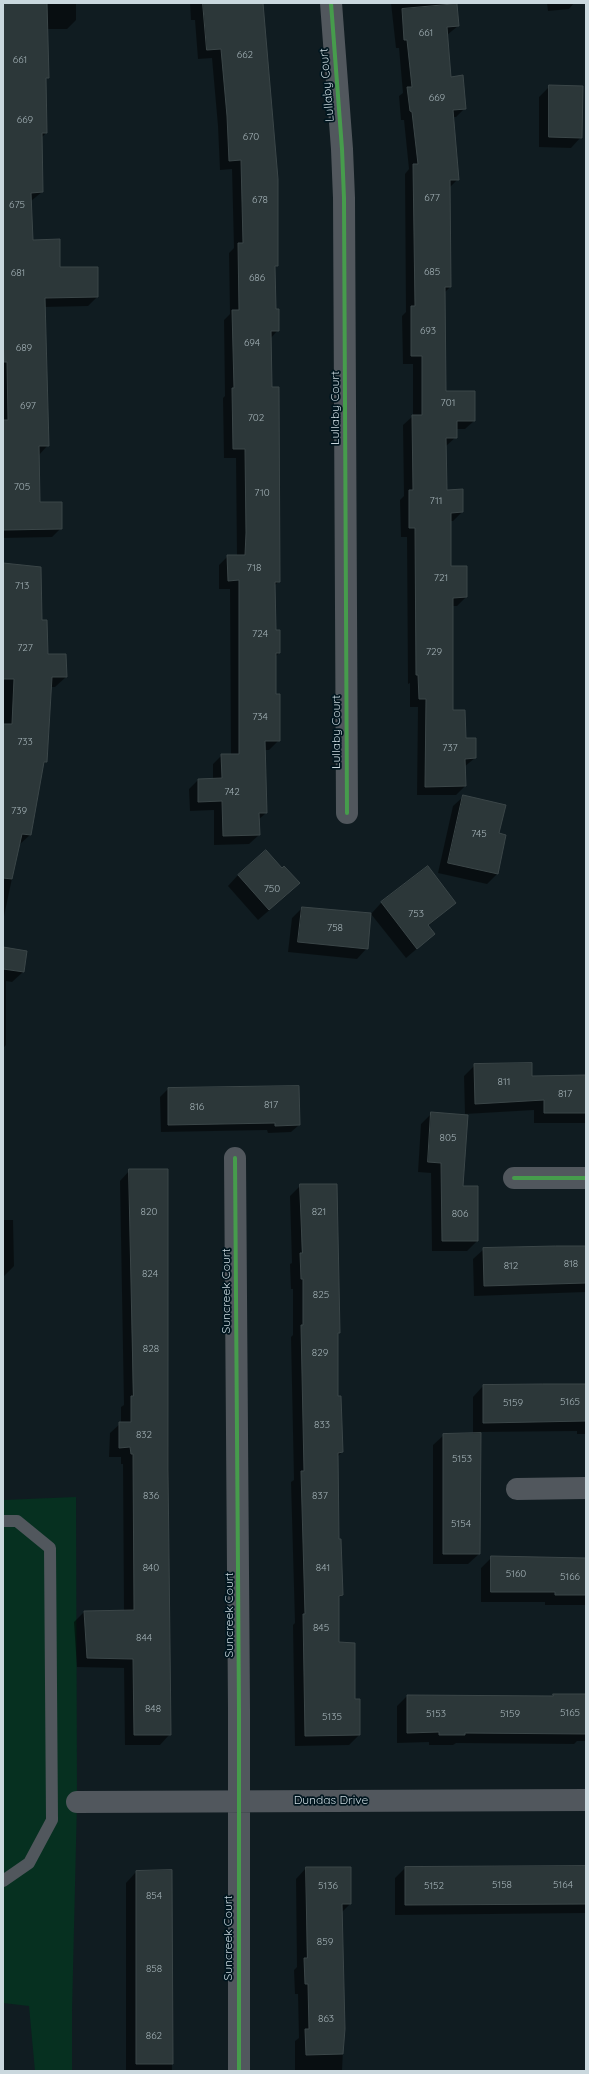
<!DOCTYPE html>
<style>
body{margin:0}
#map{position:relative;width:589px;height:2074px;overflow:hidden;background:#101c21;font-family:Quicksand,sans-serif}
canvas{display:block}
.frame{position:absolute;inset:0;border:4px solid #cad8de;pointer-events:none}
</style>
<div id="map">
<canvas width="589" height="2074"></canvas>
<div class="frame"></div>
</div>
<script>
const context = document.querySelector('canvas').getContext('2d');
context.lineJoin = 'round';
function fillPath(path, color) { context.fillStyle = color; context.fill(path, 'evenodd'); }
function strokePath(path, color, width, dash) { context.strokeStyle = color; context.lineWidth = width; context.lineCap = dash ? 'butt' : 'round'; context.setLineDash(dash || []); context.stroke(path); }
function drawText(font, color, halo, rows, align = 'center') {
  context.font = font + ' Quicksand,sans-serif'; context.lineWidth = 3.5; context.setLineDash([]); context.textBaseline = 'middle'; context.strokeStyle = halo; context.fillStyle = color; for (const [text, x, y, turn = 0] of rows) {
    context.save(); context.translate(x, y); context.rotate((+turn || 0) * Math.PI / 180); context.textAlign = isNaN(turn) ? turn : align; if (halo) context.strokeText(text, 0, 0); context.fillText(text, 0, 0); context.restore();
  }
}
fillPath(new Path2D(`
 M 76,1497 L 77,1802 L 72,2011 L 72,2071 L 35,2071 L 29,2006 L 3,2003 L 3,1500 Z`), '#063020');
fillPath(new Path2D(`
 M 3,3 L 76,3 L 76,20 L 67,29 L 47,29 L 48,77 L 45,80 L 46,133 L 41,138 L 42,192 L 31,201 L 32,241 L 59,268 L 97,268 L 97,297 L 88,306 L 44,307 L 48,445 L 39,455 L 39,503 L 61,528 L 52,537 L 3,538 Z
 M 190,3 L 262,3 L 277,265 L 274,268 L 275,310 L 278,330 L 270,339 L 279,581 L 274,586 L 275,631 L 279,653 L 275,657 L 275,695 L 279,740 L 269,750 L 264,750 L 266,813 L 258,820 L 259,835 L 249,844 L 214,845 L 214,810 L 190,811 L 189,789 L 198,780 L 213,779 L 213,764 L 222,755 L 231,755 L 230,589 L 219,589 L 219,565 L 228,556 L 237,556 L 236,458 L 224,458 L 223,398 L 225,396 L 224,320 L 230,314 L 229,253 L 234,248 L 232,169 L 220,170 L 218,126 L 212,58 L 198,59 L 195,20 L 191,20 Z
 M 391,3 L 456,3 L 458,26 L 447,35 L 450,78 L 465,108 L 456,117 L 453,117 L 458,179 L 449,188 L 450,287 L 444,293 L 445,392 L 474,421 L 465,429 L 456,429 L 456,437 L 446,446 L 446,491 L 462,512 L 453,521 L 450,521 L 450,567 L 466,597 L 457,606 L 452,606 L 452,712 L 475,758 L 464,767 L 465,786 L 456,795 L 417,795 L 418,707 L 410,707 L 410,683 L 408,684 L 407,537 L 401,537 L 400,500 L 404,496 L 403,425 L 413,416 L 413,364 L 403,364 L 402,316 L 406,312 L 405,174 L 409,169 L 404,120 L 401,120 L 399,96 L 403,93 L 399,48 L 396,48 Z
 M 547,3 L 574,3 L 569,9 L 548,11 Z
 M 550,86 L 581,137 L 571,148 L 539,147 L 539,97 Z
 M 3,564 L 41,621 L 47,655 L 66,677 L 55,687 L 50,687 L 46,762 L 42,765 L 30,835 L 19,845 L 3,921 Z
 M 464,796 L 498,834 L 505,836 L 497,874 L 487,884 L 438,873 L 453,806 Z
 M 428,868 L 455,903 L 428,926 L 434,934 L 406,958 L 371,914 L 381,903 Z
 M 238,875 L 288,894 L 258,920 L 228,886 Z
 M 302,908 L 367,948 L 357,959 L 288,952 L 292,918 Z
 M 3,948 L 26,952 L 23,972 L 12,982 L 6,981 L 6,1045 L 3,1048 Z
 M 475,1065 L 532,1077 L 586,1077 L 586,1123 L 534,1123 L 534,1110 L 465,1114 L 464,1076 Z
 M 168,1089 L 299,1125 L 291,1132 L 268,1133 L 267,1130 L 161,1132 L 160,1097 Z
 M 432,1113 L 462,1187 L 477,1241 L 467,1251 L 432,1251 L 431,1173 L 418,1172 L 421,1124 Z
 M 130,1170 L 167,1170 L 170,1734 L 160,1745 L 125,1745 L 124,1668 L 77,1667 L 74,1622 L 84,1612 L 124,1611 L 123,1464 L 121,1464 L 121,1457 L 109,1457 L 110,1433 L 121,1423 L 121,1407 L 124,1405 L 120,1181 Z
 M 301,1185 L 339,1333 L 337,1335 L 337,1397 L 342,1452 L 337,1457 L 338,1540 L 342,1595 L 338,1599 L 338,1643 L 354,1700 L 359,1735 L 349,1745 L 295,1746 L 293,1625 L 295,1623 L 291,1482 L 294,1480 L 291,1337 L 293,1335 L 293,1289 L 291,1289 L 290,1264 L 292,1263 L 290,1196 Z
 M 3,1220 L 13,1220 L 14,1266 L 4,1276 Z
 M 586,1247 L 586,1292 L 474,1296 L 473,1259 L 484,1249 Z
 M 3,1292 L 4,1478 L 3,1479 Z
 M 586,1385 L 586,1434 L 577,1434 L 577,1431 L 480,1432 L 479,1554 L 468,1564 L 433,1564 L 433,1445 L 444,1435 L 473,1434 L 473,1397 L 483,1386 Z
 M 492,1557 L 586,1559 L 586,1605 L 545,1605 L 545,1602 L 481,1602 L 481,1568 Z
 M 554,1695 L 586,1695 L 586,1741 L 577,1741 L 574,1744 L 456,1743 L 453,1745 L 429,1745 L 429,1742 L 397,1743 L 397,1706 L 407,1696 L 552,1697 Z
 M 586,1867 L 586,1913 L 395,1915 L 395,1878 L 405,1868 Z
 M 306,1868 L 350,1904 L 341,1913 L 344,2029 L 342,2071 L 295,2071 L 295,2041 L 299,2038 L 298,1994 L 295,1994 L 294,1970 L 297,1967 L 296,1879 Z
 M 171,1871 L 172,2071 L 126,2071 L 126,1883 L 136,1872 Z`), '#0007');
const building = new Path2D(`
 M 3,3 L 47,3 L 49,78 L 46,78 L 47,133 L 42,133 L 43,192 L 31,193 L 33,240 L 60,239 L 60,267 L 98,267 L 98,297 L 45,298 L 49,446 L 39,446 L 40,502 L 62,502 L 62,529 L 3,530 L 3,420 L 8,420 L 7,362 L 4,362 L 3,332 Z
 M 203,3 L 263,3 L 278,179 L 278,266 L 275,266 L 276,309 L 279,309 L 279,331 L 271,331 L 272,387 L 279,387 L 280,582 L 275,582 L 276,630 L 280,630 L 280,653 L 276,653 L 276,694 L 280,694 L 280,741 L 265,741 L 267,813 L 259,813 L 260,835 L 223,836 L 222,801 L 198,802 L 198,779 L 222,778 L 221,754 L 239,754 L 239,580 L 228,581 L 227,555 L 245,555 L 246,533 L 245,449 L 233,449 L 232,388 L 234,388 L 232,310 L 239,310 L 238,243 L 243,243 L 241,160 L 229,161 L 227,116 L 221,49 L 207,50 Z
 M 457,4 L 459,26 L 447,27 L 451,77 L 463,75 L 466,109 L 453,110 L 459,180 L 450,180 L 451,287 L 445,287 L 446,391 L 475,391 L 475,421 L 457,421 L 457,438 L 446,438 L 447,490 L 463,489 L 463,512 L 451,513 L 451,566 L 467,566 L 467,597 L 453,598 L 453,710 L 465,710 L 466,738 L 476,738 L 476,758 L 465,759 L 466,786 L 425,787 L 426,699 L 419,699 L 418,675 L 416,675 L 415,528 L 409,528 L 409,490 L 413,490 L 412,415 L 422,415 L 422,356 L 411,356 L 411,306 L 415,306 L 413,164 L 418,164 L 412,112 L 410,111 L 407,87 L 412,87 L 407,40 L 404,40 L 402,9 Z
 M 549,85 L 583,86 L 582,138 L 549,137 Z
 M 3,563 L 41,567 L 42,620 L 47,620 L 48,654 L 66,654 L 67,677 L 52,677 L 47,762 L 44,762 L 31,835 L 22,834 L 12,879 L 3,878 L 3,724 L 12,724 L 14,679 L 3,679 Z
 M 463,795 L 506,805 L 499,833 L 506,835 L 498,874 L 448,863 Z
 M 266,850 L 282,868 L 284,866 L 300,883 L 269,910 L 238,875 Z
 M 428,866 L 456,903 L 428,925 L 435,934 L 417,949 L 381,902 Z
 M 302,907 L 371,913 L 368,949 L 298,942 Z
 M 3,947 L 27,951 L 24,972 L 3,969 Z
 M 532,1063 L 532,1076 L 586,1075 L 586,1113 L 544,1113 L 544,1100 L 475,1104 L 474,1064 Z
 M 299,1086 L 300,1125 L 275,1126 L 275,1123 L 168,1125 L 168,1088 Z
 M 431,1112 L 468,1115 L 463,1186 L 478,1186 L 478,1241 L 442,1241 L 441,1163 L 428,1162 Z
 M 129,1169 L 168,1169 L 168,1469 L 171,1735 L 134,1735 L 133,1659 L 87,1658 L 84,1611 L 134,1610 L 133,1454 L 131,1454 L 130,1447 L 119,1448 L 119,1422 L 131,1422 L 131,1396 L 133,1396 Z
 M 300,1184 L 337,1184 L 340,1333 L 338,1333 L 338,1396 L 341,1396 L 343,1452 L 338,1453 L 339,1539 L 341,1539 L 343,1595 L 339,1596 L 339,1642 L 355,1643 L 355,1699 L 360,1699 L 360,1735 L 305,1736 L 303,1614 L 305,1614 L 301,1471 L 304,1471 L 301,1325 L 303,1325 L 303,1279 L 301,1279 L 300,1253 L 302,1253 Z
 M 556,1246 L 586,1246 L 586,1283 L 484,1286 L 483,1248 Z
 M 543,1384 L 586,1384 L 586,1421 L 483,1423 L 483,1385 Z
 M 481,1433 L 480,1554 L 443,1554 L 443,1434 Z
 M 491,1556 L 586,1558 L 586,1595 L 555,1595 L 555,1592 L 491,1592 Z
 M 553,1694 L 586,1694 L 586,1734 L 465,1733 L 465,1735 L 439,1735 L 439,1732 L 407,1733 L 407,1695 L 553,1696 Z
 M 586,1866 L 586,1904 L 405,1905 L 405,1867 Z
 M 306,1867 L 351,1867 L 351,1904 L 342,1904 L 345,2029 L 343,2054 L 306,2055 L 305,2029 L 309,2029 L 308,1984 L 305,1984 L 304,1958 L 307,1958 Z
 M 172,1870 L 173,2064 L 136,2064 L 136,1871 Z`);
fillPath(building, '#2c3739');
strokePath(building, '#3b4648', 1);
strokePath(new Path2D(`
 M 3,1521 L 17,1521 L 50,1548 L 52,1820 L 29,1863 L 3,1881`), '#51575d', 12);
strokePath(new Path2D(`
 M 331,3 L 342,149 L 344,198 L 347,813
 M 235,1158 L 239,1709 L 239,2071
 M 514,1178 L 586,1178
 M 517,1489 L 586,1488
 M 77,1802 L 586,1800`), '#51575d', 22);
strokePath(new Path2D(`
 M 331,3 L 342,149 L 344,198 L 347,813
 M 235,1158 L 239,1709 L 239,2071
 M 514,1178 L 586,1178`), '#469c4c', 4);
drawText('10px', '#a2b0b5', null, [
 ["661",426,33],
 ["662",245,55],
 ["661",20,60],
 ["669",437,98],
 ["669",25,120],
 ["670",251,137],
 ["677",432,198],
 ["678",260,200],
 ["675",17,205],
 ["685",432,272],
 ["681",18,273],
 ["686",257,278],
 ["693",428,331],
 ["694",252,343],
 ["689",24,348],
 ["701",448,403],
 ["697",28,406],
 ["702",256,418],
 ["705",22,487],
 ["710",262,493],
 ["711",436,501],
 ["718",254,568],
 ["721",441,578],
 ["713",22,586],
 ["724",260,634],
 ["727",25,648],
 ["729",434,652],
 ["734",260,717],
 ["733",25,742],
 ["737",450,748],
 ["742",232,792],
 ["739",19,811],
 ["745",479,834],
 ["750",272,889],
 ["753",416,914],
 ["758",335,928],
 ["811",504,1082],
 ["817",565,1094],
 ["817",271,1105],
 ["816",197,1107],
 ["805",448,1138],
 ["820",149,1212],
 ["821",319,1212],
 ["806",460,1214],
 ["818",571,1264],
 ["812",511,1266],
 ["824",150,1274],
 ["825",321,1295],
 ["828",151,1349],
 ["829",320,1353],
 ["5165",570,1402],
 ["5159",513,1403],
 ["833",322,1425],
 ["832",144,1435],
 ["5153",462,1459],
 ["836",151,1496],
 ["837",320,1496],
 ["5154",461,1524],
 ["840",151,1568],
 ["841",323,1568],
 ["5160",516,1574],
 ["5166",570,1577],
 ["845",321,1628],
 ["844",144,1638],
 ["848",153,1709],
 ["5165",570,1713],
 ["5153",436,1714],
 ["5159",510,1714],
 ["5135",332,1717],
 ["5158",502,1885],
 ["5164",563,1885],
 ["5136",328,1886],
 ["5152",434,1886],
 ["854",154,1896],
 ["859",325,1942],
 ["858",154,1969],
 ["863",326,2019],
 ["862",154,2036]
]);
drawText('12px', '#cad8de', '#01161f', [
 ["Lullaby Court",327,85,-95],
 ["Lullaby Court",335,408,-90],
 ["Lullaby Court",336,732,-90],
 ["Suncreek Court",226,1291,-90],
 ["Suncreek Court",229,1615,-90],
 ["Dundas Drive",331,1800],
 ["Suncreek Court",228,1938,-90]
]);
</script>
